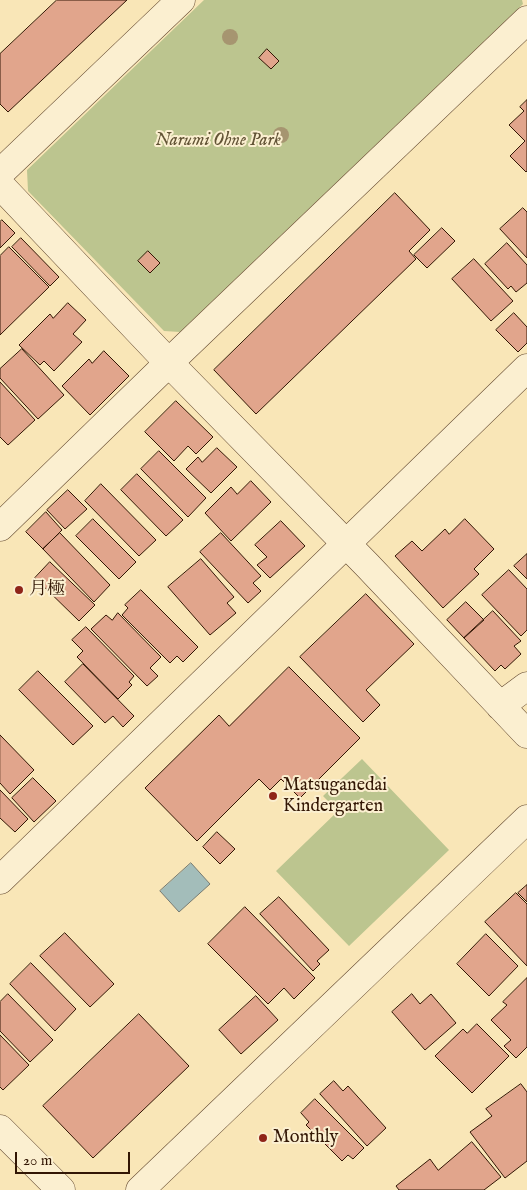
<!DOCTYPE html>
<meta charset="utf-8">
<style>
body{margin:0}
#map{position:relative;width:527px;height:1190px;overflow:hidden;background:#f9e6b7;font-family:"IM FELL English",serif}
canvas{display:block}
.scale{position:absolute;left:15px;top:1152px;width:115px;height:22px;box-sizing:border-box;border:2px solid #321604;border-top:0;padding-left:6px;font-size:15px;line-height:18px;white-space:nowrap;color:#321604;-webkit-text-stroke:4px #fbefd0;paint-order:stroke}
</style>
<div id="map">
<canvas width="527" height="1190"></canvas>
<div class="scale">20 m</div>
</div>
<script>
const context = document.querySelector('canvas').getContext('2d');
context.lineJoin = 'round';
function fillPath(path, color) { context.fillStyle = color; context.fill(path, 'evenodd'); }
function strokePath(path, color, width, dash) { context.strokeStyle = color; context.lineWidth = width; context.lineCap = dash ? 'butt' : 'round'; context.setLineDash(dash || []); context.stroke(path); }
function drawText(font, color, halo, rows, align = 'center') {
  context.font = font + ' "IM FELL English","Noto Serif JP",serif'; context.lineWidth = 4; context.setLineDash([]); context.textBaseline = 'middle'; context.strokeStyle = halo; context.fillStyle = color; for (const [text, x, y, turn = 0] of rows) {
    context.save(); context.translate(x, y); context.rotate((+turn || 0) * Math.PI / 180); context.textAlign = isNaN(turn) ? turn : align; if (halo) context.strokeText(text, 0, 0); context.fillText(text, 0, 0); context.restore();
  }
}
fillPath(new Path2D(`
 M 204,0 L 522,0 L 523,4 L 180,332 L 164,331 L 28,191 L 27,170 Z
 M 362,759 L 449,850 L 349,946 L 276,871 L 338,811 L 323,796 Z`), '#bcc58f');
const water = new Path2D(`
 M 191,863 L 210,884 L 179,912 L 160,891 Z`);
fillPath(water, '#a3bdba');
strokePath(water, '#767a71', 1);
const building = new Path2D(`
 M 57,0 L 127,0 L 8,112 L 0,104 L 0,54 Z
 M 267,49 L 279,61 L 271,69 L 259,58 Z
 M 527,100 L 527,171 L 526,172 L 510,156 L 525,141 L 509,125 L 524,111 L 520,107 Z
 M 395,193 L 430,230 L 409,251 L 416,259 L 256,414 L 214,370 Z
 M 523,208 L 527,212 L 527,258 L 500,229 Z
 M 2,220 L 15,233 L 0,248 L 0,222 Z
 M 442,228 L 455,241 L 427,268 L 414,255 Z
 M 21,238 L 59,277 L 50,286 L 12,247 Z
 M 507,243 L 527,265 L 527,283 L 516,292 L 511,286 L 508,289 L 485,264 Z
 M 9,247 L 49,287 L 0,335 L 0,256 Z
 M 148,251 L 160,263 L 150,273 L 138,261 Z
 M 474,259 L 513,301 L 491,321 L 452,279 Z
 M 68,303 L 86,320 L 73,334 L 82,342 L 54,371 L 44,361 L 40,365 L 19,345 L 50,314 L 53,318 Z
 M 514,313 L 527,327 L 527,343 L 518,352 L 496,330 Z
 M 22,349 L 64,395 L 38,419 L 0,378 L 0,369 Z
 M 104,351 L 129,376 L 90,415 L 62,386 L 89,359 L 92,363 Z
 M 0,382 L 35,420 L 8,445 L 0,437 Z
 M 176,401 L 213,437 L 196,454 L 188,446 L 174,461 L 145,432 Z
 M 217,448 L 237,467 L 211,493 L 186,469 L 198,457 L 202,462 Z
 M 159,451 L 206,498 L 188,517 L 141,469 Z
 M 137,474 L 183,520 L 166,536 L 121,490 Z
 M 251,481 L 271,502 L 231,541 L 205,513 L 231,487 L 237,494 Z
 M 101,484 L 156,540 L 139,556 L 85,501 Z
 M 68,490 L 87,509 L 65,529 L 47,510 Z
 M 46,512 L 62,530 L 43,549 L 26,532 Z
 M 93,519 L 136,562 L 119,579 L 76,536 Z
 M 465,519 L 494,549 L 474,569 L 479,574 L 443,608 L 395,556 L 412,541 L 422,551 L 445,529 L 449,534 Z
 M 281,521 L 305,546 L 270,578 L 257,565 L 267,557 L 255,545 Z
 M 60,533 L 110,585 L 94,602 L 43,549 Z
 M 221,533 L 261,576 L 253,583 L 261,591 L 248,603 L 200,552 Z
 M 527,554 L 527,579 L 514,566 Z
 M 201,559 L 234,597 L 227,603 L 236,613 L 210,635 L 168,587 Z
 M 50,562 L 95,605 L 79,621 L 35,578 Z
 M 509,570 L 527,589 L 527,630 L 521,636 L 482,595 Z
 M 141,590 L 198,647 L 183,662 L 177,656 L 170,663 L 122,615 L 128,608 L 125,605 Z
 M 366,594 L 414,644 L 366,690 L 380,705 L 363,722 L 300,657 Z
 M 466,602 L 484,620 L 464,638 L 447,620 Z
 M 493,611 L 521,641 L 514,646 L 521,654 L 505,669 L 501,665 L 495,671 L 464,638 Z
 M 118,613 L 161,657 L 150,668 L 158,676 L 147,686 L 91,629 L 106,615 L 112,620 Z
 M 86,627 L 134,676 L 129,682 L 132,685 L 118,699 L 77,657 L 83,651 L 72,640 Z
 M 83,664 L 134,716 L 123,727 L 113,716 L 105,723 L 65,682 Z
 M 289,667 L 360,738 L 300,798 L 281,779 L 270,790 L 259,779 L 197,841 L 145,788 L 219,715 L 229,726 Z
 M 38,671 L 93,726 L 73,745 L 19,690 Z
 M 0,735 L 34,770 L 10,794 L 0,783 Z
 M 33,778 L 56,801 L 34,822 L 12,798 Z
 M 0,790 L 28,819 L 15,832 L 0,818 Z
 M 217,832 L 235,849 L 220,864 L 203,847 Z
 M 527,885 L 527,902 L 518,893 Z
 M 516,893 L 527,904 L 527,966 L 485,922 Z
 M 279,897 L 329,950 L 317,961 L 320,964 L 313,971 L 260,914 Z
 M 245,907 L 315,978 L 294,999 L 284,988 L 268,1004 L 208,944 Z
 M 65,933 L 114,984 L 90,1007 L 40,956 Z
 M 486,934 L 518,966 L 489,996 L 457,964 Z
 M 31,963 L 76,1009 L 55,1031 L 10,984 Z
 M 527,978 L 527,1047 L 516,1058 L 504,1046 L 511,1040 L 491,1020 L 507,1005 L 503,1002 Z
 M 8,994 L 53,1040 L 30,1062 L 0,1031 L 0,1002 Z
 M 412,994 L 420,1004 L 431,994 L 456,1023 L 425,1050 L 392,1012 Z
 M 256,996 L 278,1020 L 241,1054 L 219,1030 Z
 M 139,1014 L 189,1066 L 93,1158 L 43,1106 Z
 M 477,1024 L 509,1056 L 472,1093 L 435,1056 L 463,1029 L 467,1033 Z
 M 0,1035 L 29,1065 L 3,1090 L 0,1087 Z
 M 334,1081 L 343,1091 L 348,1086 L 386,1128 L 367,1146 L 320,1094 Z
 M 521,1084 L 527,1092 L 527,1161 L 505,1178 L 470,1132 L 492,1116 L 486,1109 Z
 M 315,1099 L 364,1148 L 353,1159 L 348,1155 L 342,1161 L 306,1125 L 309,1122 L 301,1113 Z
 M 472,1142 L 501,1177 L 484,1190 L 399,1190 L 396,1186 L 430,1159 L 438,1170 Z`);
fillPath(building, '#e1a58c');
strokePath(building, '#321604', 1);
const minor = new Path2D(`
 M 0,173 L 181,0
 M 0,185 L 169,363 L 367,565 L 527,734
 M 0,527 L 183,349 L 527,20
 M 500,706 L 527,686
 M 0,880 L 527,368
 M 0,1129 L 61,1190
 M 140,1190 L 527,819`);
strokePath(minor, '#644a31', 29);
strokePath(minor, '#fbefd0', 28);
context.fillStyle = '#a69570';
for (const [x, y] of [
 [230,37],
 [281,135]
]) { context.beginPath(); context.arc(x, y, 8, 0, 2 * Math.PI); context.fill(); }
for (const [x, y, r, color] of [
 [19,590,5,"#8f2418"],
 [273,796,5,"#8f2418"],
 [263,1138,5,"#8f2418"]
]) { const dot = new Path2D(); dot.arc(x, y, r, 0, 2 * Math.PI); context.fillStyle = color; context.fill(dot); strokePath(dot, '#fbefd0', 2); }
drawText('italic 18px', '#625335', '#fbefd0', [
 ["Narumi Ohne Park",218,141]
]);
drawText('18px', '#321604', '#fbefd0', [
 ["月極",29,590],
 ["Matsuganedai",283,786],
 ["Kindergarten",283,807],
 ["Monthly",273,1138]
], 'left');
</script>
